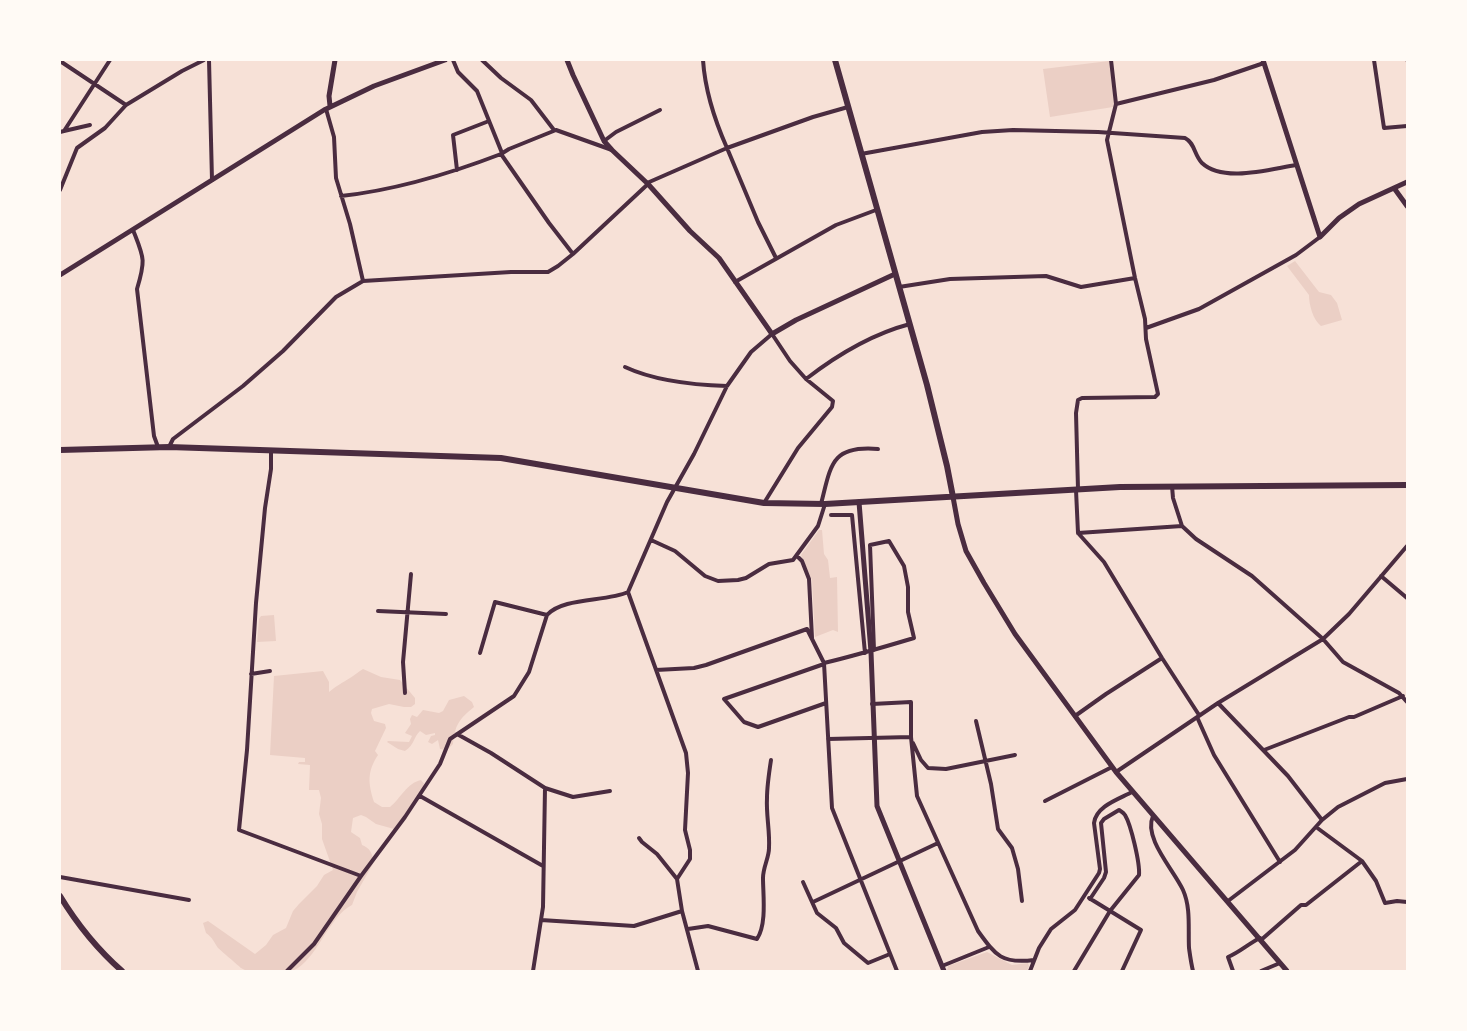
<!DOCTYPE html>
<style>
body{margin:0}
#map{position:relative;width:1467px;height:1031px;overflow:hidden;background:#f7e1d7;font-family:"Space Grotesk",sans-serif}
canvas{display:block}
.frame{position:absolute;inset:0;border:61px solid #fffaf5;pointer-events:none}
</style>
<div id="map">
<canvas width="1467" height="1031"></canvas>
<div class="frame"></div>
</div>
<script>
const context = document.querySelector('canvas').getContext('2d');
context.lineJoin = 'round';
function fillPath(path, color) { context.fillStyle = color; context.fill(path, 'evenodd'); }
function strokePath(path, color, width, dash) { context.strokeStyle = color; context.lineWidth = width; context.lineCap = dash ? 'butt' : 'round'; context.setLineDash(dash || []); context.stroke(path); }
fillPath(new Path2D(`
 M 1109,61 L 1114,103 L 1113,107 L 1050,117 L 1043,69 Z
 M 1295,261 L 1319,292 L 1331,295 L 1337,303 L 1342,320 L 1321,326 C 1313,320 1309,305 1309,295 L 1287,266 Z
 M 819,530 L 822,530 L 824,554 L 828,560 L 830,578 L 837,577 L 838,632 L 833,630 L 815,637 L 812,580 L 801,555 Z
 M 274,615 L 276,641 L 257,642 L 259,619 L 261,616 Z
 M 363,669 L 381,677 L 400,680 L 415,698 L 415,704 L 411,707 L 404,707 L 389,704 L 372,709 L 371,713 L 374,721 L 385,724 L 386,728 L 375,751 L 378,755 C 367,772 368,783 374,802 L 382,807 L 390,807 C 401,798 407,783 421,780 L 425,785 L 423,791 L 394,829 L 376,824 L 366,817 L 361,815 L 353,818 L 351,832 L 360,838 L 362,845 C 370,848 372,853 374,862 L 357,892 L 352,905 C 329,916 316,961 294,970 C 287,973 275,971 267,971 C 258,971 249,973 241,968 C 239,966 219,949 218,948 C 213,941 214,939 206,933 L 203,923 L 208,921 L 255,954 L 266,945 L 273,935 L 286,928 L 293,911 L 299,904 L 317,886 L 324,875 L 333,870 L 322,839 L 322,824 L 319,814 L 321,798 L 319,790 L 309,790 L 310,765 L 298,764 L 299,762 L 305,762 L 305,758 L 270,755 L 274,676 L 323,671 L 329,682 L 329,692 C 336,686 342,683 350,678 C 355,675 358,672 363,669 Z
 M 464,696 L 472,702 L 474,707 C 459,719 455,725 453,744 L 447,750 L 440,749 L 438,740 L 432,744 L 428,742 L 431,736 L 435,735 L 435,733 L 426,735 L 420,731 C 413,738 415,744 405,751 L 398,749 L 387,742 L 388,741 L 409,742 L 412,736 L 405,733 L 411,724 L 410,719 L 412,715 L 417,717 L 423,710 L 439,713 L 443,711 L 449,700 Z
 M 987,952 L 1012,965 L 1028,963 L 1029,966 L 1027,971 L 947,971 L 948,966 Z`), '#ebcfc5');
strokePath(new Path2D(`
 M 209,60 L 212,180
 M 453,60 L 458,72 L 477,91 L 502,153
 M 482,60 L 501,78 L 531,100 L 554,130
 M 703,60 C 705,90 715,121 727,148
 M 1374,60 L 1384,128 L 1407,126
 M 60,61 L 126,105
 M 1116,104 L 1214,80 L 1264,63
 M 326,109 L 334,137 L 336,178 L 350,224 L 363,281
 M 64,131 L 90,125
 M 60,132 L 64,131 L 110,60
 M 604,141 L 616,132 L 660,110
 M 727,148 L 758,222 L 776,258
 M 501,154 L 549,223 L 573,254
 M 861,154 L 982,132 L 1013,130 L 1098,132 L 1185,138 C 1195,143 1194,155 1202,163 C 1223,183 1270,169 1296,165
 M 457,170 L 453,135 L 489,121
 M 647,183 L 727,148 L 813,117 L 848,107
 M 60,190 L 77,148 L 105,128 L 126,105 L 182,71 L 204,60
 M 341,196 C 397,190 449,174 501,154 L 509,149 L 556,130 L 612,150
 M 133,230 C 144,258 146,259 137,289 L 154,436 L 158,447
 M 735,282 L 836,225 L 876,210
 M 899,287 L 950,279 L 1046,276 L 1081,287 L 1135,278
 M 1146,328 L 1199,309 L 1296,255 L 1320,237
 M 625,367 C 655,381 694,385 727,386
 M 806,379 C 837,355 872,334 910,324
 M 169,447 L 173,439 L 243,386 L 283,351 L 336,297 L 363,281 L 511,272 L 548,272 L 558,266 L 573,254 L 648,184
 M 271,450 L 271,469 L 265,508 L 256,603 L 247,750 L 239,830 L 361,876
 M 1172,486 L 1173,498 L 1182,526 L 1196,539 L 1252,576 L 1323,639 L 1343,662 L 1399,693 L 1407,702
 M 1078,489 L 1076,413 L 1078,400 L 1082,398 L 1155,397 L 1158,394 L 1146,339 L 1145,319 L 1135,278 L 1107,140 L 1116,104 L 1111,60
 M 1076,490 L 1078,533 L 1104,562 L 1162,658 L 1199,715
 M 821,504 C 831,465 831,445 878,449
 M 831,515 L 852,515 L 865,653
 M 1078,533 L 1182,526
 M 651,540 L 675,551 L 705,576 L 718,581 L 738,580 L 746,578 L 769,564 L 793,560 L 818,526 L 825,504
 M 797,556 L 802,561 L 809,579 L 812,638
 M 1381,576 L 1407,598
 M 378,611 L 446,614
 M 480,653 L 495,602 L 547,615
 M 824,663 C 854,656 884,647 914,638 L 908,612 L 908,587 L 904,566 L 889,541 L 870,545 L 874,650
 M 824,664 L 724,699 L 744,722 L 758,727 L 826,703
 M 656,670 L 694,668 L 706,665 L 807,629 L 824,663 L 832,808 L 897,971
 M 251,674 L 270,671
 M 405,693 L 403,662 L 411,574
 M 1218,703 L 1288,776 L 1322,820
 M 872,704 L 911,702 L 911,737 L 917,796 L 978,931 C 996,956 1002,964 1034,960
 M 1075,716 L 1106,694 L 1162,658
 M 1197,717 L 1214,755 L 1280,862
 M 976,721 L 991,784 L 998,829 L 1012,848 L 1018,869 L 1022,901
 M 457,734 L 491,753 L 545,788 L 573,797 L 610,791
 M 828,739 L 911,737
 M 913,743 L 921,760 L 928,768 L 946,769 L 1015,755
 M 1264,750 L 1349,717 L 1354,717 L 1403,696
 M 1116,772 L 1218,703 L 1323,639 L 1349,614 L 1407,546
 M 420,796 L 543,866
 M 1045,801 L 1112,767
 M 1153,816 C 1143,838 1174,870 1183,890 C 1191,908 1188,928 1189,948 C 1190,955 1191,963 1193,971
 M 1316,827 L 1362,861 L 1376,881 L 1385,903 L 1397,901 L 1407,902
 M 639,838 L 642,842 L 657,854 L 677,879
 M 60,877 L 189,900
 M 803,882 L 817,913 L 836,928 L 844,943 L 868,963 L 890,954
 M 1089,898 L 1141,930 L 1122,971
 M 1228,901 L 1295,850 L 1322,820 L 1338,807 L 1385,783 L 1407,779
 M 813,902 L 938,843
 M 541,920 L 634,926 L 682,911
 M 688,929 L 708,926 L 757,939 C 767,924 763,895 763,878 C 763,867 769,858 769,848 C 770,831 766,815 767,798 C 767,786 769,773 771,760
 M 1261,940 L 1301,905 L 1306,905 L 1362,861
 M 942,966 L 989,947
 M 287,971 L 314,944 L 361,876 L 405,817 L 440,764 L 450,739 L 514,696 L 529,672 L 547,615 C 563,597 607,602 628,592
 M 533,971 L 543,907 L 545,788
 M 698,971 L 682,911 L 677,879 L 690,859 L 690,850 L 685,830 L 688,773 L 686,753 L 628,592 L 667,502 L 694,454 L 727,386 L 751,352 L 772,334 L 790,361 L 806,379 L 833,401 L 832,407 L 798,448 L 764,503
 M 1030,971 L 1039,948 L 1051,929 L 1075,910 L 1099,873 L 1100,869 L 1094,823 C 1096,806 1119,799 1132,792
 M 1074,971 L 1110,911 L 1139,875 C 1140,863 1131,825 1125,815 C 1123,812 1122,812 1119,810 L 1104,819 L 1101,823 L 1106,872 L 1104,878 L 1090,899
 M 1233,971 L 1228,957 C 1240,952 1248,944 1260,938
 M 1261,971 L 1280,963`), '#4a2c40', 4);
strokePath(new Path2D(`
 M 567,60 L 573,75 L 604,141 L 612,150 L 648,184 L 690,231 L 719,258 L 772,334 L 796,320 L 895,274
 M 1263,60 L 1320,237 L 1339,218 L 1359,204 L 1407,182
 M 330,106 L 329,96 L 335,60
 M 1394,188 L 1407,206
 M 60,275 L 324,110 L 374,86 L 445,60
 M 953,497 L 958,524 L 966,551 L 984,583 L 1015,634 L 1116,772 L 1287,971
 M 859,502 L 871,652 L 877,806 L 944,971`), '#4a2c40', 5);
strokePath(new Path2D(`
 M 835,60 L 927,385 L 947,466 L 953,497
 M 60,450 L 169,447 L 501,458 L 764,503 L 825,504 L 1120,487 L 1407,485
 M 60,896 C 77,924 97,949 122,971`), '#4a2c40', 6);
strokePath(new Path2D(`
 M 1406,60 L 1407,62`), '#8f747c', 2);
</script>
